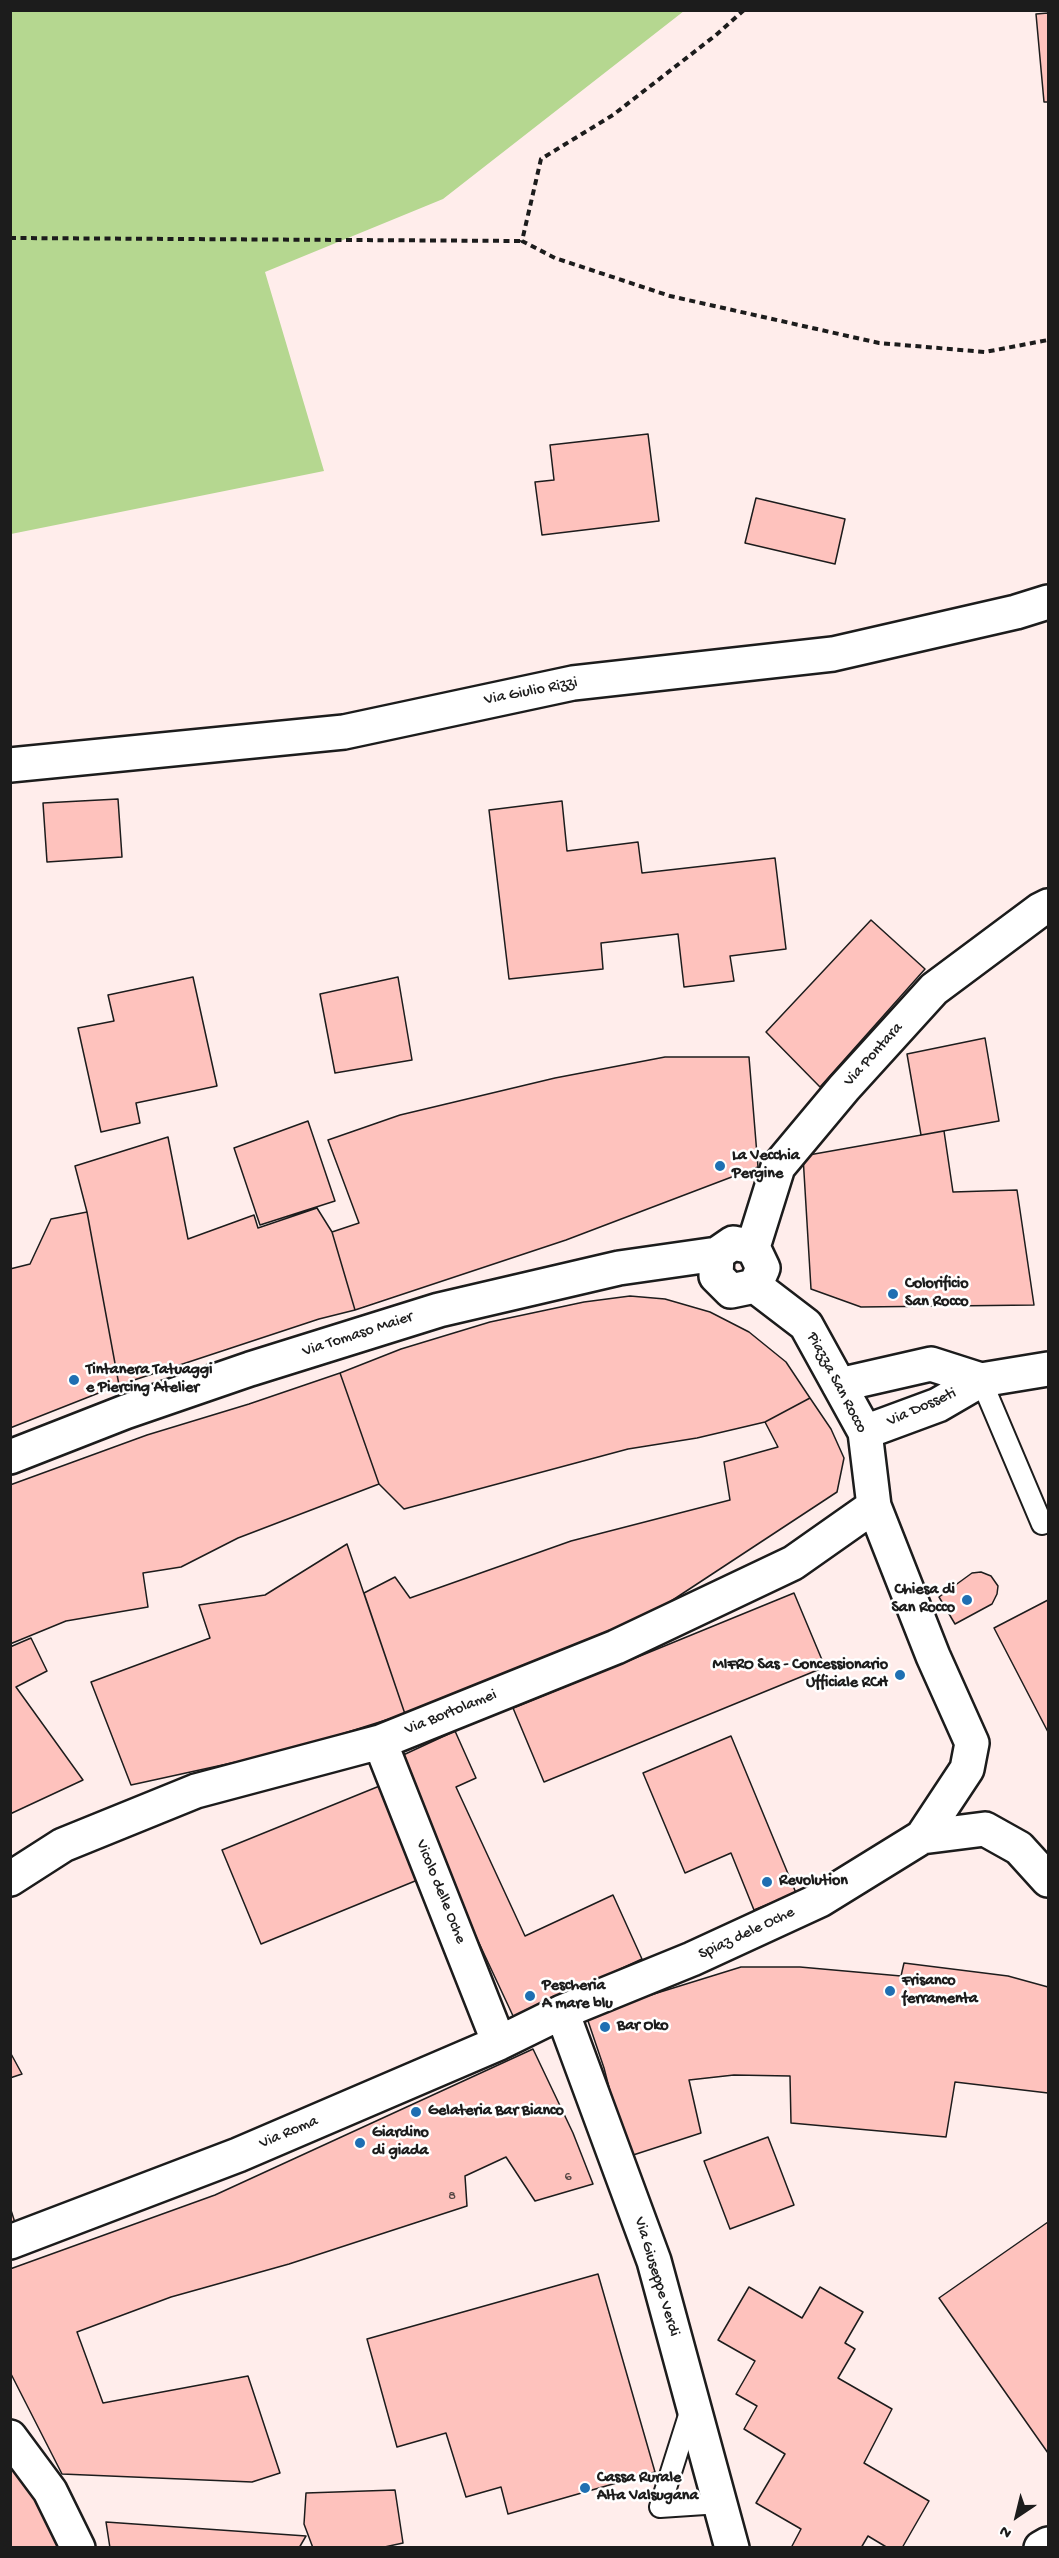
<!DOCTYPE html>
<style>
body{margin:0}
#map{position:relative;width:1059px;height:2558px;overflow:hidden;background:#ffedeb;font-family:"Gochi Hand",sans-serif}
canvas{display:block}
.frame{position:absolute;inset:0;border:12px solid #1c1c1c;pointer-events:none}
.north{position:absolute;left:987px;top:2486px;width:60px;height:60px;-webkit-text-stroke:4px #fff;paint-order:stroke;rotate:215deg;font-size:16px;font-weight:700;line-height:24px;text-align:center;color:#1c1c1c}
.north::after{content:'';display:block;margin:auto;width:21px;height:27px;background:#1c1c1c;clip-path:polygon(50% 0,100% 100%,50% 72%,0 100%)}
</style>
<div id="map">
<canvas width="1059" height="2558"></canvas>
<div class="frame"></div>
<div class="north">N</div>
</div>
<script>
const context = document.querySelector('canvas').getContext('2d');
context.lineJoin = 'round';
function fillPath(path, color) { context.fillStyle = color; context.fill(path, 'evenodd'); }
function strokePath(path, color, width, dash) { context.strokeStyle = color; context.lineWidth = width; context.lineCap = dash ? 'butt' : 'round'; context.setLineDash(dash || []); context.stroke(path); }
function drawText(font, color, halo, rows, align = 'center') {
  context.font = font + ' "Gochi Hand",sans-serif'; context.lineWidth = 5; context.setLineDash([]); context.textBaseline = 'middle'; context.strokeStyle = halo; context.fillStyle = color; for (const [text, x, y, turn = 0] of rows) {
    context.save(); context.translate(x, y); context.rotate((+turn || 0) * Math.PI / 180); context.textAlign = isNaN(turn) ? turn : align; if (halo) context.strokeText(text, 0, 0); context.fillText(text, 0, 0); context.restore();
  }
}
fillPath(new Path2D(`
 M 11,10 L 684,10 L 684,11 L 443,199 L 265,272 L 324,471 L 11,534 Z`), '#b5d790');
const building = new Path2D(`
 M 1048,13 L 1048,102 L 1044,102 L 1036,14 Z
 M 648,434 L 659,521 L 542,535 L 535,482 L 554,480 L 550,445 Z
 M 756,498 L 845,519 L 835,564 L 745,543 Z
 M 118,799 L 122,857 L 47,862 L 43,803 Z
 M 562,801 L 567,851 L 638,842 L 642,873 L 775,858 L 786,949 L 730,956 L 734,981 L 684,987 L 678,934 L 601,943 L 603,969 L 509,979 L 489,810 Z
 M 871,920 L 925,969 L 820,1087 L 766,1032 Z
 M 193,977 L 217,1086 L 136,1103 L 140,1123 L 101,1132 L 78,1028 L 114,1021 L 108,995 Z
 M 398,977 L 412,1060 L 335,1073 L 320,994 Z
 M 985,1038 L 999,1121 L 921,1135 L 907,1054 Z
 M 665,1057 L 749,1057 L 758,1167 L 566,1240 L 355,1310 L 332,1232 L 359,1223 L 328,1140 L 400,1115 L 555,1078 Z
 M 308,1121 L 335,1201 L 260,1225 L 234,1148 Z
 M 944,1131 L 953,1192 L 1017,1190 L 1034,1305 L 861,1307 L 811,1289 L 803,1156 Z
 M 168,1137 L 188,1239 L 254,1215 L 258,1228 L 317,1208 L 332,1232 L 355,1310 L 319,1319 L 119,1385 L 87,1212 L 75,1166 Z
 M 87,1212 L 119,1385 L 10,1428 L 10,1269 L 30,1264 L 51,1219 Z
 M 630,1296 L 665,1299 L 710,1312 L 749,1332 L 786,1362 L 810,1398 L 765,1422 L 697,1438 L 628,1449 L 404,1509 L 379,1484 L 340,1373 L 401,1349 L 490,1322 L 584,1302 Z
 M 340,1373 L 379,1484 L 238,1538 L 181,1567 L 143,1573 L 148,1607 L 66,1621 L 10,1644 L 10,1485 L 147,1435 L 249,1404 Z
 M 810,1398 L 831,1429 L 844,1458 L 837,1492 L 624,1632 L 405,1714 L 364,1593 L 395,1577 L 410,1598 L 571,1541 L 730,1500 L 724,1462 L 778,1447 L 765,1422 Z
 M 347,1544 L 405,1714 L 291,1750 L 131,1785 L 91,1682 L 210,1638 L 199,1605 L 265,1595 Z
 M 981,1572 L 991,1576 L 998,1586 L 997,1594 L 992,1604 L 955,1624 L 939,1597 L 972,1573 Z
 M 794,1593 L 825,1667 L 544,1782 L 513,1708 Z
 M 1048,1600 L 1048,1732 L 994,1628 Z
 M 31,1638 L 47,1671 L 16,1687 L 83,1780 L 10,1814 L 10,1647 Z
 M 455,1731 L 476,1778 L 456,1787 L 525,1936 L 613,1895 L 642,1959 L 514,2018 L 415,1806 L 401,1756 Z
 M 731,1736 L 796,1893 L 754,1910 L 731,1853 L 685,1873 L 643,1773 Z
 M 382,1785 L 420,1879 L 261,1944 L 222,1850 Z
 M 904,1963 L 1008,1976 L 1048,1987 L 1048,2093 L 955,2082 L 946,2137 L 791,2123 L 790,2076 L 734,2075 L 689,2080 L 701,2133 L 627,2157 L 604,2068 L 586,2015 L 741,1967 L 800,1967 L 901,1976 Z
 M 533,2049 L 573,2133 L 593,2184 L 535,2201 L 506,2157 L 465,2176 L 467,2206 L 289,2264 L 171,2297 L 77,2332 L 103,2403 L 248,2376 L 280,2473 L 252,2482 L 62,2474 L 10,2372 L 10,2269 L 215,2195 Z
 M 10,2052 L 22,2074 L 10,2078 Z
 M 768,2137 L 794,2205 L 730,2229 L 704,2161 Z
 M 10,2207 L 17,2229 L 10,2230 Z
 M 1048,2222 L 1048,2453 L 939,2298 Z
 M 598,2274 L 655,2472 L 508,2514 L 501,2487 L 466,2497 L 446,2433 L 397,2447 L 367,2339 Z
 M 749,2287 L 802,2318 L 820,2287 L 863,2312 L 845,2343 L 855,2349 L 838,2378 L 892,2409 L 864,2463 L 929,2501 L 902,2548 L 888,2548 L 868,2536 L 861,2548 L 791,2548 L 801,2529 L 756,2503 L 785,2454 L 744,2429 L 757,2406 L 736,2394 L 755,2361 L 718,2340 Z
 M 10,2462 L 46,2515 L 62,2548 L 10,2548 Z
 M 395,2490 L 403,2543 L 380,2548 L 313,2548 L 304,2524 L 306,2493 Z
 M 106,2522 L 306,2536 L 299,2548 L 110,2548 Z`);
fillPath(building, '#fec2bd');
strokePath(building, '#1c1c1c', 1.5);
const lane = new Path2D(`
 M 981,1380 L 1042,1524 L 1048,1521
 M 691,2409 L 660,2507 L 720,2503`);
const street = new Path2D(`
 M 10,765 L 344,732 L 573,683 L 833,654 L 1016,612 L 1048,602
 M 733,1243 L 753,1247 L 763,1268 L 755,1286 L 731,1291 L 716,1276 L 717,1254 Z
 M 753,1247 L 778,1167 L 844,1088 L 934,989 L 1040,910 L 1048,906
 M 839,1385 L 931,1364 L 981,1380
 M 865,1432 L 938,1405 L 981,1380 L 1048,1369
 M 10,1457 L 125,1412 L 250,1369 L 439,1310 L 619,1268 L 717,1254
 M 380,1742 L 499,2043
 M 922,1837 L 985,1829 L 1019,1848 L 1048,1880
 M 10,1879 L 63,1845 L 196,1791 L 380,1742 L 616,1647 L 793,1563 L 874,1506
 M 562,2012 L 654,2261 L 732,2548
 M 10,2242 L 238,2155 L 499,2043 L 562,2012 L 692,1959 L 820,1900 L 922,1837 L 967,1769 L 972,1743 L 933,1656 L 874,1506 L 865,1432 L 806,1325 L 755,1286
 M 10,2437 L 50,2491 L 78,2548
 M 1041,2548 L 1048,2544`);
strokePath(lane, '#1c1c1c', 24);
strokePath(street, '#1c1c1c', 38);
strokePath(new Path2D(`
 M 744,10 L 716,35 L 613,115 L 541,159 L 522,241 L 555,258 L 670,296 L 879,343 L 985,352 L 1048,340
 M 10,238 L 522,241`), '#1c1c1c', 4, [6, 4.5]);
strokePath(lane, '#fff', 20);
strokePath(street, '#fff', 33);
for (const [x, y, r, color] of [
 [720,1166,6,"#1f6fb2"],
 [893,1294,6,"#1f6fb2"],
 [74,1380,6,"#1f6fb2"],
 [967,1600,6,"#1f6fb2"],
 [900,1675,6,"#1f6fb2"],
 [767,1882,6,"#1f6fb2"],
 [890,1991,6,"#1f6fb2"],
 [530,1996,6,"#1f6fb2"],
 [605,2027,6,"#1f6fb2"],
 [416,2112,6,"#1f6fb2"],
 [360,2143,6,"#1f6fb2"],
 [585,2488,6,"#1f6fb2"]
]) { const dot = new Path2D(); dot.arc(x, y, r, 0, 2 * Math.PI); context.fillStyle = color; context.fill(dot); strokePath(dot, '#fff', 2); }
drawText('14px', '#544644', null, [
 ["6",568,2178],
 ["8",452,2197]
]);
drawText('16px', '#1c1c1c', '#fff', [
 ["Via Giulio Rizzi",531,692,-11],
 ["Via Pontara",874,1055,-48],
 ["Via Tomaso Maier",358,1335,-18],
 ["Piazza San Rocco",836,1383,62],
 ["Via Dosseti",922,1408,-24],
 ["Via Bortolamei",451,1713,-22],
 ["Vicolo delle Oche",440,1892,68],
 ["Spiaz dele Oche",747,1934,-25],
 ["Via Roma",289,2133,-23],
 ["Via Giuseppe Verdi",656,2277,73]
]);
drawText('bold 16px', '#1c1c1c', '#fff', [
 ["La Vecchia",732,1157],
 ["Pergine",732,1175],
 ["Colorificio",905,1285],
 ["San Rocco",905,1303],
 ["Tintanera Tatuaggi",86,1371],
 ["e Piercing Atelier",86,1389],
 ["Chiesa di",955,1591,"right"],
 ["San Rocco",955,1609,"right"],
 ["MIFRO Sas - Concessionario",888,1666,"right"],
 ["Ufficiale RCH",888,1684,"right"],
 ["Revolution",779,1882],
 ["Frisanco",902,1982],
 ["ferramenta",902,2000],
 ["Pescheria",542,1987],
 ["A mare blu",542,2005],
 ["Bar Oko",617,2027],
 ["Gelateria Bar Bianco",428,2112],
 ["Giardino",372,2134],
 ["di giada",372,2152],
 ["Cassa Rurale",597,2479],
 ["Alta Valsugana",597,2497]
], 'left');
</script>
